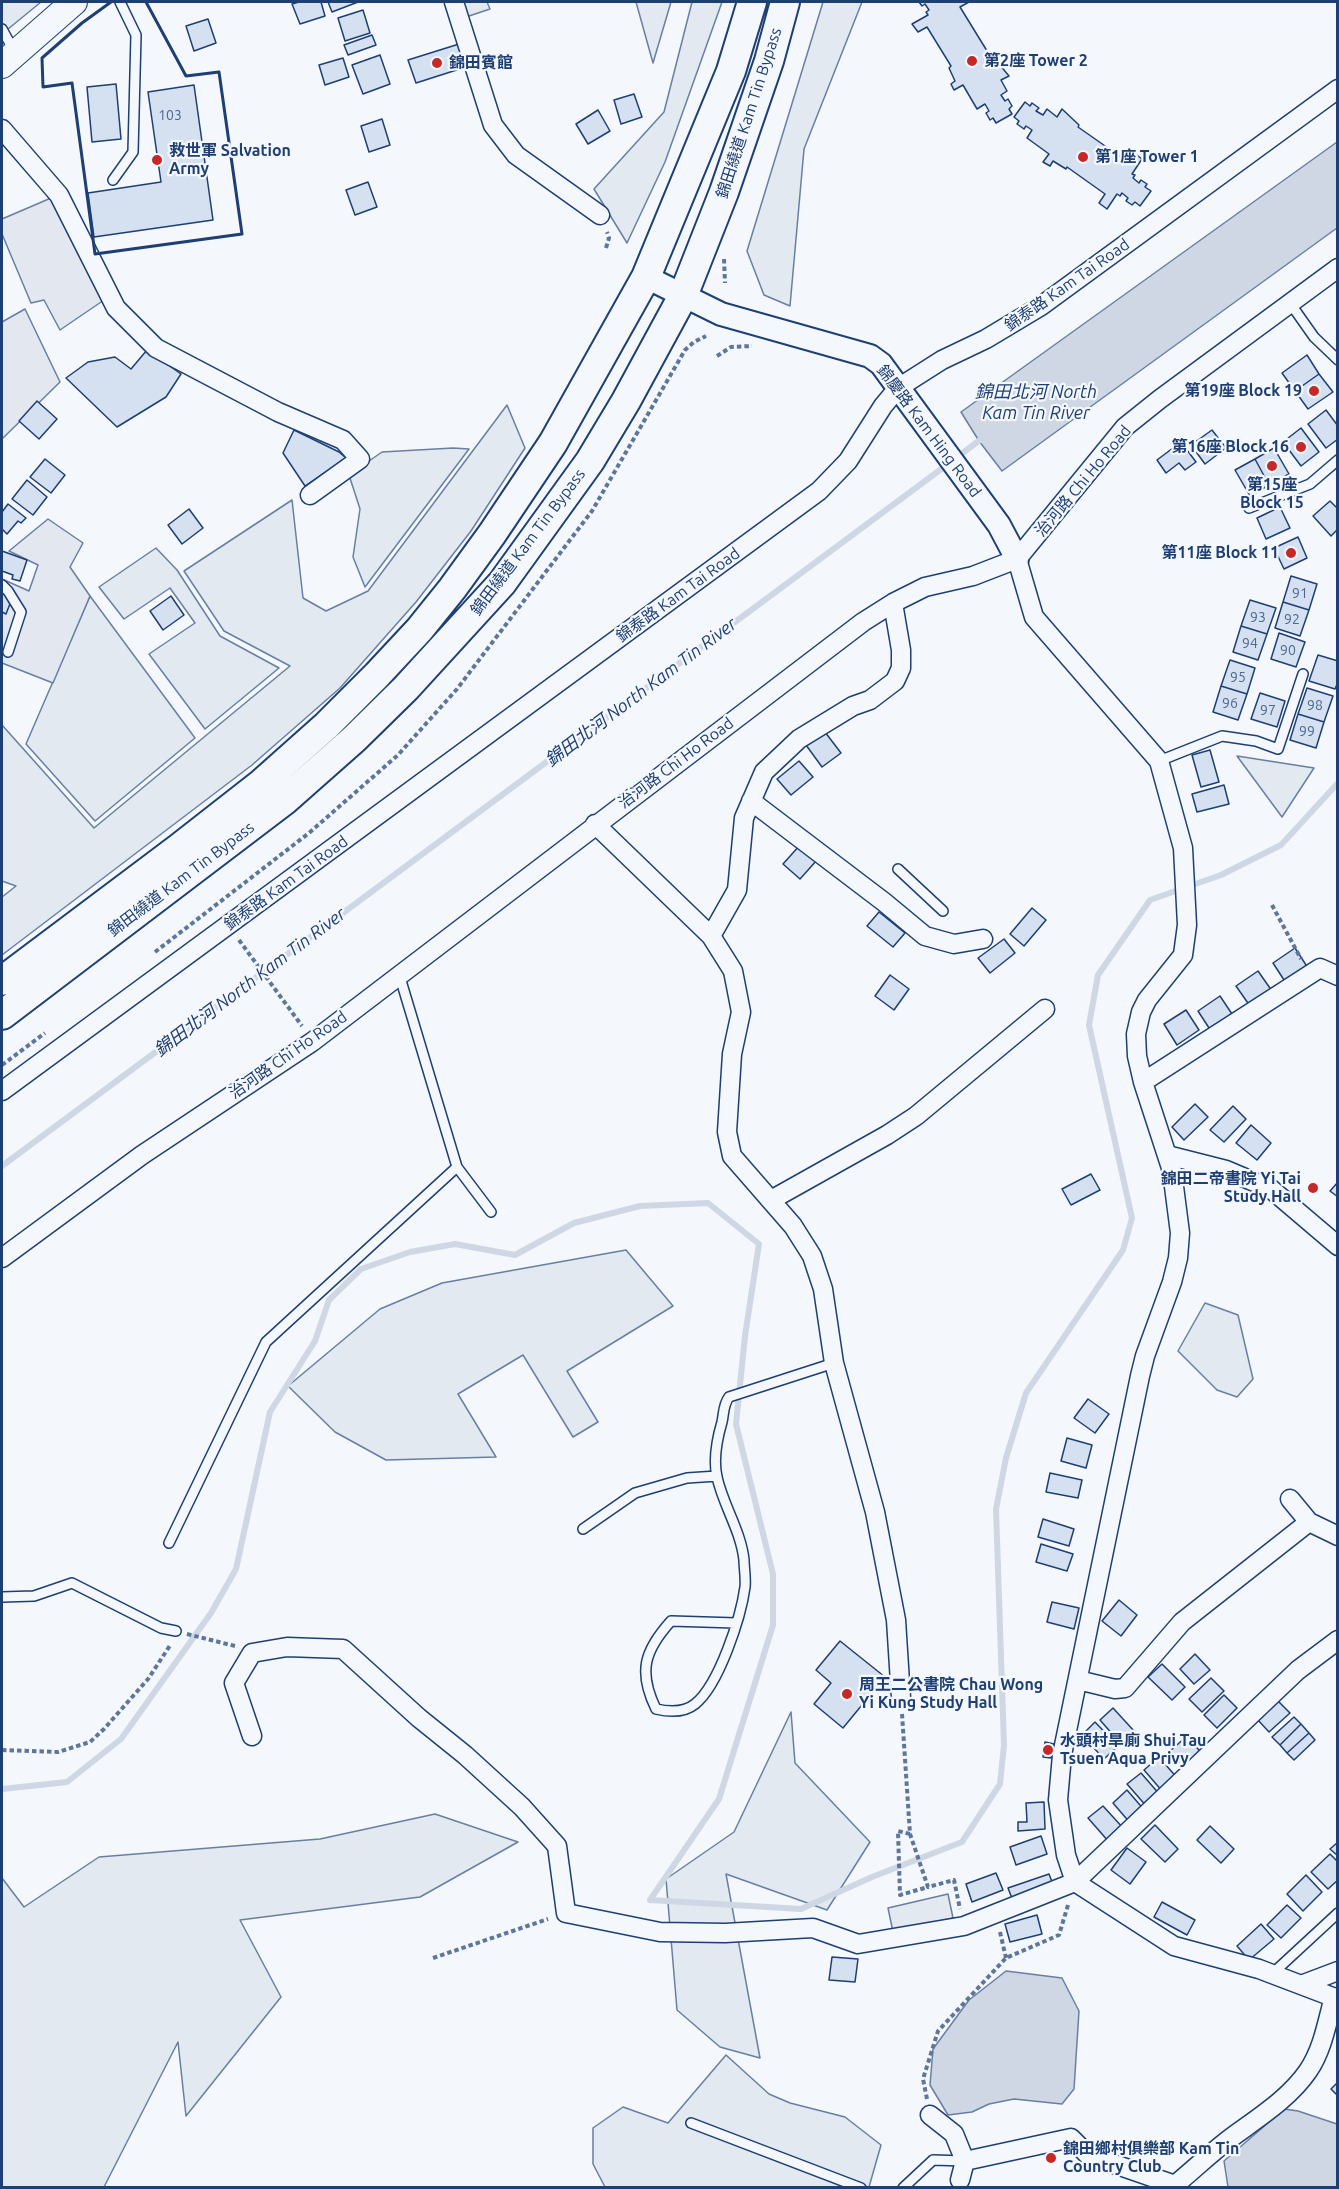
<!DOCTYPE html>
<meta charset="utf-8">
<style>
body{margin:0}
#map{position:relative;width:1339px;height:2189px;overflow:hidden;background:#f4f7fb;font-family:Ubuntu,sans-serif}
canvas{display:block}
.frame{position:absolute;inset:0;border:3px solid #1d3f73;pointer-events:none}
</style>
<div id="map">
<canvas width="1339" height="2189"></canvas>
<div class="frame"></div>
</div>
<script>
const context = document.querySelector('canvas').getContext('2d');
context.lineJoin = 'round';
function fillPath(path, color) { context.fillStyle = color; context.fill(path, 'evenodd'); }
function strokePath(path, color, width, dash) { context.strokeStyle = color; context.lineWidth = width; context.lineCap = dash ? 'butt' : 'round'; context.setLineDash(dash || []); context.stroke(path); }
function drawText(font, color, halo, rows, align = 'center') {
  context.font = font + ' Ubuntu,"Noto Sans TC",sans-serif'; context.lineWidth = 4.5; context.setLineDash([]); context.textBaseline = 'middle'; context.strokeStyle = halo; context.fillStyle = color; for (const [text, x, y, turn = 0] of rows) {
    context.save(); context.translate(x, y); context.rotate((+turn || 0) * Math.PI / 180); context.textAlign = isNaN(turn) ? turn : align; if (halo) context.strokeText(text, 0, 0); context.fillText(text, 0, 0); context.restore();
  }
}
const green = new Path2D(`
 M 2,2 L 41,2 L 2,34 Z
 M 461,2 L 487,2 L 490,9 L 466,17 Z
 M 636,2 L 671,2 L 653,63 Z
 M 692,2 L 722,2 L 665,162 L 627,243 L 594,189 L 664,112 Z
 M 823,2 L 862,2 L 804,149 L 790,306 L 764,295 L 747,251 Z
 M 507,405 L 525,448 L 471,531 L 416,602 L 340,688 L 252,765 L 2,955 L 2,897 L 16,886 L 2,881 L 2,725 L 94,828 L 290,666 L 224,631 L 184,571 L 292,500 L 303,598 L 326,611 L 368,591 Z
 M 453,448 L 469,449 L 365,587 L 353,557 L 360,509 L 349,475 L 382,452 Z
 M 156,548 L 177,570 L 220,636 L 279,668 L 205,729 L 149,654 L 195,623 L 170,588 L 124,619 L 99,587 Z
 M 90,596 L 195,738 L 95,821 L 26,744 Z
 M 1237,756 L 1314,768 L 1282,817 Z
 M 626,1250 L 673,1306 L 567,1371 L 598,1422 L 573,1437 L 523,1355 L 458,1394 L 496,1457 L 386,1460 L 335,1432 L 288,1386 L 380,1309 L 442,1283 Z
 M 1205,1303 L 1238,1315 L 1253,1379 L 1237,1397 L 1217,1390 L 1178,1351 Z
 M 791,1712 L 795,1763 L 870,1842 L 827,1910 L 726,1874 L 760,2058 L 720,2047 L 677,2010 L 666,1879 L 734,1832 Z
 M 435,1814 L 518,1842 L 420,1897 L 240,1920 L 281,1997 L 186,2116 L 178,2042 L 104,2187 L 2,2187 L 2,1878 L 24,1907 L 99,1857 L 320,1839 Z
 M 948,1894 L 953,1918 L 893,1932 L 888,1908 Z
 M 726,2055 L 769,2094 L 790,2103 L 845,2117 L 881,2145 L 869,2187 L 605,2187 L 593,2164 L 593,2128 L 623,2107 L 668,2123 Z`);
fillPath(green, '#e3e9f0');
strokePath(green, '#687fa3', 1.5);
const parking = new Path2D(`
 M 51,198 L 104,300 L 60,330 L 44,300 L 31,303 L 2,234 L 2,219 Z
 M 25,309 L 60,382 L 2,439 L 2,322 Z
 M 48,519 L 83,543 L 70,567 L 90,596 L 53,683 L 2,663 L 2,579 L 29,591 L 38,565 L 9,551 Z`);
fillPath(parking, '#e3e8f0');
strokePath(parking, '#687fa3', 1.5);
const water = new Path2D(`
 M 1337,142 L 1337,228 L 1002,471 L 979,441 L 961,412 Z
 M 1006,1971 L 1062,1978 L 1079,2011 L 1074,2089 L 1062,2104 L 1014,2099 L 989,2104 L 972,2112 L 948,2115 L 930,2085 L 933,2049 L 969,2000 Z
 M 1284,2109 L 1298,2111 L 1337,2124 L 1337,2187 L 1228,2187 L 1224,2161 Z`);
fillPath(water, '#cfd7e4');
strokePath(water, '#687fa3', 1.5);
strokePath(new Path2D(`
 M 956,458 L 984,437
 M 2,1166 L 948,464
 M 2,1789 L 67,1782 L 121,1739 L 211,1613 L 236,1569 L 270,1412 L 315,1341 L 329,1300 L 361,1269 L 410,1252 L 455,1244 L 515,1255 L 574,1223 L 640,1206 L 708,1203 L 759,1244 L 745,1336 L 736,1424 L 773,1574 L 773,1625 L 719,1799 L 650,1900
 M 650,1900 L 801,1909 L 872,1877 L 962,1842 L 1000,1784 L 1004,1745 L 996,1509 L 1006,1458 L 1026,1393 L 1123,1250 L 1132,1218 L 1089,1025 L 1098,975 L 1150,900 L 1221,875 L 1281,845 L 1338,783`), '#cfd7e4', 6);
const building = new Path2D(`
 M 299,2 L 321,2 L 325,16 L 300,24 L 292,4 Z
 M 328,2 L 358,2 L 332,12 Z
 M 919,2 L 969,2 L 960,7 L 992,59 L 994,58 L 1009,76 L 1001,80 L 1007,91 L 1001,95 L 1005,101 L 1008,99 L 1012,106 L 1009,109 L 1012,114 L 996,123 L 993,118 L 990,120 L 986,113 L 989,111 L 985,104 L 977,109 L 963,85 L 954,90 L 951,84 L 955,81 L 949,68 L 951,66 L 927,27 L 918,32 L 912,24 L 928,15 L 926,12 L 929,10 L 925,4 L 922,6 Z
 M 363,10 L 370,33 L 345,41 L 338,18 Z
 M 208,19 L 216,43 L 194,51 L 186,26 Z
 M 372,35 L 376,45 L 348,55 L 344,45 Z
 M 459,44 L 466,67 L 416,83 L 408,60 Z
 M 380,55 L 390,84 L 363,94 L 352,65 Z
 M 343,58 L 349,77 L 325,85 L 319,65 Z
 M 116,84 L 121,139 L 92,142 L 87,87 Z
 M 194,85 L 213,220 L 94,237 L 88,193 L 161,182 L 148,92 Z
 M 634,94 L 642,117 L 621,124 L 614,100 Z
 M 1025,102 L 1030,106 L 1032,103 L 1039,108 L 1036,111 L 1043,115 L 1047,109 L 1057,117 L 1062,109 L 1079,125 L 1078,127 L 1128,162 L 1134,153 L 1142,159 L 1132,174 L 1135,175 L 1133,178 L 1139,183 L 1141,180 L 1147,184 L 1145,187 L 1151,191 L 1140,206 L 1135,202 L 1132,205 L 1126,201 L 1128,198 L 1122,193 L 1120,196 L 1117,194 L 1107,209 L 1099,203 L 1105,194 L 1067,167 L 1066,169 L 1053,161 L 1050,166 L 1043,162 L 1049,154 L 1027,138 L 1032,130 L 1026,126 L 1024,129 L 1017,124 L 1019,121 L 1014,117 Z
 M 598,110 L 610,131 L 588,144 L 576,124 Z
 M 382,119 L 390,145 L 369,152 L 361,126 Z
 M 368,182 L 377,207 L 355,215 L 346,190 Z
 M 147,350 L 181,374 L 166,397 L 117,427 L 66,378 L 88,362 L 115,357 L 131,369 Z
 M 1307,355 L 1319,374 L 1295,391 L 1282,373 Z
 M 1319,374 L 1333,392 L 1308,409 L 1295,391 Z
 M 37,401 L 57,419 L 39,439 L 19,421 Z
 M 1326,410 L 1338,426 L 1338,439 L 1326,448 L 1308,424 Z
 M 1301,428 L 1319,452 L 1301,466 L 1283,442 Z
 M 294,430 L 339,452 L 346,458 L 305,486 L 283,453 Z
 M 1212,430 L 1226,448 L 1205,464 L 1191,445 Z
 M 1181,442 L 1196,462 L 1185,470 L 1179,463 L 1166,473 L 1157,460 Z
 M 1274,448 L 1289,474 L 1269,485 L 1255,459 Z
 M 45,459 L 65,475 L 51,493 L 30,477 Z
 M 1255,459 L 1269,485 L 1250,496 L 1235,470 Z
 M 27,480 L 47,497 L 33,515 L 12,499 Z
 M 1330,501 L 1338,509 L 1338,529 L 1331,536 L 1313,516 Z
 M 8,504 L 26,518 L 21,523 L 18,521 L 7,534 L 2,529 L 2,512 Z
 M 1280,507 L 1290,528 L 1266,539 L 1257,518 Z
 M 189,509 L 203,528 L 182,544 L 168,525 Z
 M 1298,537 L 1307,558 L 1284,569 L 1274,548 Z
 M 2,551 L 27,560 L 20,581 L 12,579 L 13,575 L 2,571 Z
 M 1291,576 L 1317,584 L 1309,610 L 1283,602 Z
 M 2,592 L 13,596 L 6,614 L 2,612 Z
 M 171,596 L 184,615 L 163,630 L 150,611 Z
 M 1250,600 L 1276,608 L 1267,634 L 1241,626 Z
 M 1283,602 L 1309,610 L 1300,636 L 1275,628 Z
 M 1241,626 L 1267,634 L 1258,660 L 1233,652 Z
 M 1279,633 L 1305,642 L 1296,667 L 1271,659 Z
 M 1318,655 L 1338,661 L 1338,682 L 1335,689 L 1309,681 Z
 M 1230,660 L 1255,668 L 1247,694 L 1221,686 Z
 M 1221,686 L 1247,694 L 1238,720 L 1213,712 Z
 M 1307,688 L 1333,696 L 1324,722 L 1298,714 Z
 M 1260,693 L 1285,701 L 1277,727 L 1251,719 Z
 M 1298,714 L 1324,722 L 1316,748 L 1290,740 Z
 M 825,732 L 841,753 L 822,767 L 806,745 Z
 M 1210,750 L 1219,782 L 1201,787 L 1192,755 Z
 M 799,761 L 813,777 L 791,795 L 777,779 Z
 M 1224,785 L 1229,804 L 1197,812 L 1192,794 Z
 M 800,845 L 817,860 L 800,879 L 783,864 Z
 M 1032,908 L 1046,920 L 1024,946 L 1010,934 Z
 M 879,912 L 905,933 L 893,947 L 867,926 Z
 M 1004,939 L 1015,953 L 990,973 L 978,958 Z
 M 1295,948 L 1308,968 L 1286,983 L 1273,963 Z
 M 1258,971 L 1272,991 L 1250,1006 L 1236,986 Z
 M 890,975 L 909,989 L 894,1010 L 875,996 Z
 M 1220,996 L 1234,1017 L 1211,1031 L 1198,1011 Z
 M 1186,1010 L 1199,1030 L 1177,1045 L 1164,1024 Z
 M 1195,1104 L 1208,1117 L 1184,1140 L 1172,1127 Z
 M 1233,1106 L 1246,1119 L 1224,1142 L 1210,1130 Z
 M 1251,1125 L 1271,1143 L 1257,1160 L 1236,1143 Z
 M 1091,1174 L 1100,1190 L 1071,1205 L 1062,1189 Z
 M 1338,1182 L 1338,1197 L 1330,1191 Z
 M 1088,1399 L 1109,1414 L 1095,1433 L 1074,1418 Z
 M 1067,1438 L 1092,1445 L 1086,1468 L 1061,1461 Z
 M 1050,1473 L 1082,1480 L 1078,1498 L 1046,1492 Z
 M 1043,1519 L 1074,1529 L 1069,1546 L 1038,1537 Z
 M 1041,1544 L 1073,1554 L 1067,1571 L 1036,1562 Z
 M 1119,1600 L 1137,1615 L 1121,1636 L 1102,1621 Z
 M 1052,1602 L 1079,1608 L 1074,1629 L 1047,1622 Z
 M 840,1641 L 885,1677 L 843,1728 L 814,1704 L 831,1683 L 816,1670 Z
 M 1195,1654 L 1210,1670 L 1194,1684 L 1180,1669 Z
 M 1162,1664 L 1185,1687 L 1172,1700 L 1148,1677 Z
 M 1211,1678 L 1224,1691 L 1202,1712 L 1189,1699 Z
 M 1224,1695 L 1237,1708 L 1217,1728 L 1204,1715 Z
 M 1277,1700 L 1290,1713 L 1269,1732 L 1257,1719 Z
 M 1113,1708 L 1135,1732 L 1121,1744 L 1100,1720 Z
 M 1294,1717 L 1301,1724 L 1280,1745 L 1272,1737 Z
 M 1095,1722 L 1118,1746 L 1104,1759 L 1082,1735 Z
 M 1301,1724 L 1309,1733 L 1287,1753 L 1280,1745 Z
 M 1309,1733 L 1315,1740 L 1294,1760 L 1287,1753 Z
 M 1187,1736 L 1204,1756 L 1187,1772 L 1169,1752 Z
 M 1045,1742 L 1054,1744 L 1051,1758 L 1043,1757 Z
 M 1159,1757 L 1178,1779 L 1163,1792 L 1144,1770 Z
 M 1141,1773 L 1161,1796 L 1148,1808 L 1127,1784 Z
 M 1127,1790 L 1146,1812 L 1131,1824 L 1113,1803 Z
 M 1044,1802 L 1045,1829 L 1018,1831 L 1018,1822 L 1027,1822 L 1026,1803 Z
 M 1103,1806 L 1124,1829 L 1109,1842 L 1088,1818 Z
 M 1155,1825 L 1178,1849 L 1165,1862 L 1141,1839 Z
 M 1210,1826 L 1234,1849 L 1221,1863 L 1197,1840 Z
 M 1041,1836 L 1047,1854 L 1016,1865 L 1010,1847 Z
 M 1338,1842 L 1338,1856 L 1330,1849 Z
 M 1127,1848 L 1146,1862 L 1130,1884 L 1111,1870 Z
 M 1330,1854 L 1338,1862 L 1338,1880 L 1328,1889 L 1311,1872 Z
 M 996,1873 L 1003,1890 L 972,1902 L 966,1884 Z
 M 1049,1874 L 1054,1887 L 1013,1901 L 1008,1888 Z
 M 1306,1875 L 1322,1892 L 1303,1911 L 1287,1894 Z
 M 1162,1902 L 1195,1920 L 1187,1935 L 1154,1917 Z
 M 1287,1905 L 1301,1918 L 1281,1938 L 1267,1925 Z
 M 1037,1915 L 1042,1934 L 1010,1942 L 1005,1924 Z
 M 1261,1924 L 1274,1939 L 1249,1960 L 1237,1946 Z
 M 832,1957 L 858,1959 L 855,1982 L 829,1980 Z
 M 1338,2082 L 1338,2096 L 1331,2089 Z`);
fillPath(building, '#d5e0f0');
strokePath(building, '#1d3f73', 1.5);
const service = new Path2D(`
 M 2,29 L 14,51
 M 113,180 L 133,152 L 136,35 L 120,2
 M 1290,303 L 1314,337 L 1338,360
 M 1249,508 L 1310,484 L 1338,460
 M 2,585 L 8,591 L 21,612 L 8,652
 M 1159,761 L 1222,736 L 1256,741 L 1278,749 L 1303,674
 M 898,869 L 943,911
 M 399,974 L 457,1167 L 491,1212
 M 583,1529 L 635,1493 L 687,1478 L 717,1476
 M 169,1543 L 266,1342 L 457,1167
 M 2,1597 L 34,1596 L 72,1583 L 161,1628 L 176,1631
 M 736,1623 L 671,1621 C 644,1651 638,1672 656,1709 C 669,1712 684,1713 695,1704 C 719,1685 741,1617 745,1587 C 746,1578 744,1568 744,1560 C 741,1531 723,1505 717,1477 C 713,1459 717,1439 722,1422 C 724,1413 723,1405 729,1397 L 834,1363
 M 1272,1974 L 1338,1913
 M 691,2123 L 861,2188
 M 903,2188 L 933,2160 L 965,2161`);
const minor = new Path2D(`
 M 454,2 L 493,125 L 516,155 L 600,215
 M 2,129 L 59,195 L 116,308 L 156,348 L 278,412 L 343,440 L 360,459 L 310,495
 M 1017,559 L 1034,617 L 1159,761 L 1183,848 L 1187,925 L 1183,955 L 1147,1000 L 1141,1012 L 1136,1034 L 1137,1056 L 1143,1082 L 1172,1171 L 1180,1233 L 1178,1258 L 1172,1282 L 1145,1356 L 1140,1376 L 1062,1755 L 1058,1800 L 1066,1855 L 1075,1882 L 1174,1946 L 1259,1969 L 1338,1999
 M 751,801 L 884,902 L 925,936 L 954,944 L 983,939
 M 595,824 L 711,936 L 733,971 L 741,1012 L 732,1054 L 727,1132 L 732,1156 L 793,1226 L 812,1256 L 823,1289 L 834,1363 L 875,1512 L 896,1620 L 901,1698
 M 711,936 L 737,890 L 744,818 L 764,772 L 799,739 L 853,706 L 870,700 L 895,681 L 901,668 L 901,650 L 893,603
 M 1143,1082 L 1320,968 L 1338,976
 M 2,1091 L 819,491 L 848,461 L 883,406 L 898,388 L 942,360 L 986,339 L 1041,306 L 1338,89
 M 1167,1155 L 1226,1170 L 1271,1189 L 1338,1246
 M 771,1200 L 887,1135 L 916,1116 L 1045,1009
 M 2,1258 L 142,1155 L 312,1042 L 863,622 L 893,603 L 925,587 L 973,576 L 1017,559 L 1125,427 L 1160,399 L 1338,268
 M 1290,1499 L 1309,1522 L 1338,1536
 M 1078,1680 L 1115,1689 L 1125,1688 L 1182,1622 L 1309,1522
 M 252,1736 L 234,1683 L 252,1653 L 287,1647 L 343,1649 L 419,1718 L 465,1755 L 522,1807 L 557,1846 L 566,1913 L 660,1932 L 725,1933 L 813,1928 L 858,1944 L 964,1926 L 1075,1882 L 1298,1670 L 1338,1640
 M 1301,1985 L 1338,1971
 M 930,2115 L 954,2134 L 965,2161 L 960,2180
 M 965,2161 L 1071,2138 L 1088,2155 L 1175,2185 C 1193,2170 1210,2154 1228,2140 C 1256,2119 1288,2100 1308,2071 C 1323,2049 1327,2022 1334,1997`);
const tertiary = new Path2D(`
 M 646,277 L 721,314 L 870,356 L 881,364 L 999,525 L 1017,559`);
const secondary = new Path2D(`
 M 2,65 L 74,2`);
const primary = new Path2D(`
 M 2,981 L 179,848 L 262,783 L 326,726 L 377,675 L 419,630 L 452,589 L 492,534 L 553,443 L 646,277 L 731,71 L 752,2
 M 2,1015 L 285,800 L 354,739 L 406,688 L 502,583 L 590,461 L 626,401 L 683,296 L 724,192 L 769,61 L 785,2`);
strokePath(service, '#1d3f73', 12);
strokePath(minor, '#1d3f73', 21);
strokePath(tertiary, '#1d3f73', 26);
strokePath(secondary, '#1d3f73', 28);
strokePath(primary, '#1d3f73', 32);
strokePath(new Path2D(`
 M 606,248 L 609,238 L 607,232
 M 724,259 L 725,283
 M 717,356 L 731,347 L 752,346
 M 1272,905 L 1301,959
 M 239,940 L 302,1026
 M 155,952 L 309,833 L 398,755 L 457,689 L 592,511 L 685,350 L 694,342 L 706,336
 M 2,1065 L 45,1033
 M 187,1634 L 235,1646
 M 902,1714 L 910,1834 L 928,1887 L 954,1880 L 960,1909
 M 2,1750 L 58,1752 L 90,1742 L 104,1729 L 148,1679 L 171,1644
 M 910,1834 L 898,1831 L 900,1895 L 928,1887
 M 1000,1932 L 1006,1958
 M 433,1958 L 548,1919
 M 927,2099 L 923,2079 L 938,2031 L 1006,1958 L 1059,1935 L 1068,1905`), '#5e769c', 4, [4.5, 3]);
strokePath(service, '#f4f7fb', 9);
strokePath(minor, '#f4f7fb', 18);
strokePath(tertiary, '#f4f7fb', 22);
strokePath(secondary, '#f4f7fb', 26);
strokePath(primary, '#f4f7fb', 28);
strokePath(new Path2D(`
 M 111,2 L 82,23 L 42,58 L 43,87 L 72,83 L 95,254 L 242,234 L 219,72 L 186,76 L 146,2`), '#1d3f73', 3);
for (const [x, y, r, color] of [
 [972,61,6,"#c62828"],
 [437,63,6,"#c62828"],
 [1083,157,6,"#c62828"],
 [157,160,6,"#c62828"],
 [1314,391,6,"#c62828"],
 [1301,447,6,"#c62828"],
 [1272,466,6,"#c62828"],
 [1291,553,6,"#c62828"],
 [1313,1188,6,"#c62828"],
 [847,1694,6,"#c62828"],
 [1048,1750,6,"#c62828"],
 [1051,2158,6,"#c62828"]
]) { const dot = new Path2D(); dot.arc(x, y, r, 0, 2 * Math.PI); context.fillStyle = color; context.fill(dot); strokePath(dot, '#f4f7fb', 2); }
drawText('14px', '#4b6792', null, [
 ["103",170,115],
 ["91",1300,593],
 ["93",1258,617],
 ["92",1292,619],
 ["94",1250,643],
 ["90",1288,650],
 ["95",1238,677],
 ["96",1230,703],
 ["98",1315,705],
 ["97",1268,710],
 ["99",1307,731]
]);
drawText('bold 16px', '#1d3f73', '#f4f7fb', [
 ["第2座 Tower 2",984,61],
 ["錦田賓館",449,63],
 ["救世軍 Salvation",169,151],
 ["Army",169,169],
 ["第1座 Tower 1",1095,157],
 ["第19座 Block 19",1302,391,"right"],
 ["第16座 Block 16",1289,447,"right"],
 ["第15座",1272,485,"center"],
 ["Block 15",1272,503,"center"],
 ["第11座 Block 11",1279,553,"right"],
 ["錦田二帝書院 Yi Tai",1301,1179,"right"],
 ["Study Hall",1301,1197,"right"],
 ["周王二公書院 Chau Wong",859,1685],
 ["Yi Kung Study Hall",859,1703],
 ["水頭村旱廁 Shui Tau",1060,1741],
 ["Tsuen Aqua Privy",1060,1759],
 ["錦田鄉村俱樂部 Kam Tin",1063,2149],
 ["Country Club",1063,2167]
], 'left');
drawText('16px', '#1d3f73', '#f4f7fb', [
 ["錦田繞道 Kam Tin Bypass",749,113,-72],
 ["錦泰路 Kam Tai Road",1067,285,-35],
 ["錦慶路 Kam Hing Road",929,431,53],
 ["治河路 Chi Ho Road",1083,481,-50],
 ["錦田繞道 Kam Tin Bypass",528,542,-53],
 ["錦泰路 Kam Tai Road",678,595,-36],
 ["治河路 Chi Ho Road",676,763,-37],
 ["錦田繞道 Kam Tin Bypass",181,879,-37],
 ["錦泰路 Kam Tai Road",286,883,-36],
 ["治河路 Chi Ho Road",288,1055,-35]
]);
drawText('italic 18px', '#1d3f73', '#f4f7fb', [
 ["錦田北河 North",1036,392],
 ["Kam Tin River",1036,413],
 ["錦田北河 North Kam Tin River",641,692,-37],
 ["錦田北河 North Kam Tin River",250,982,-37]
]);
</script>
